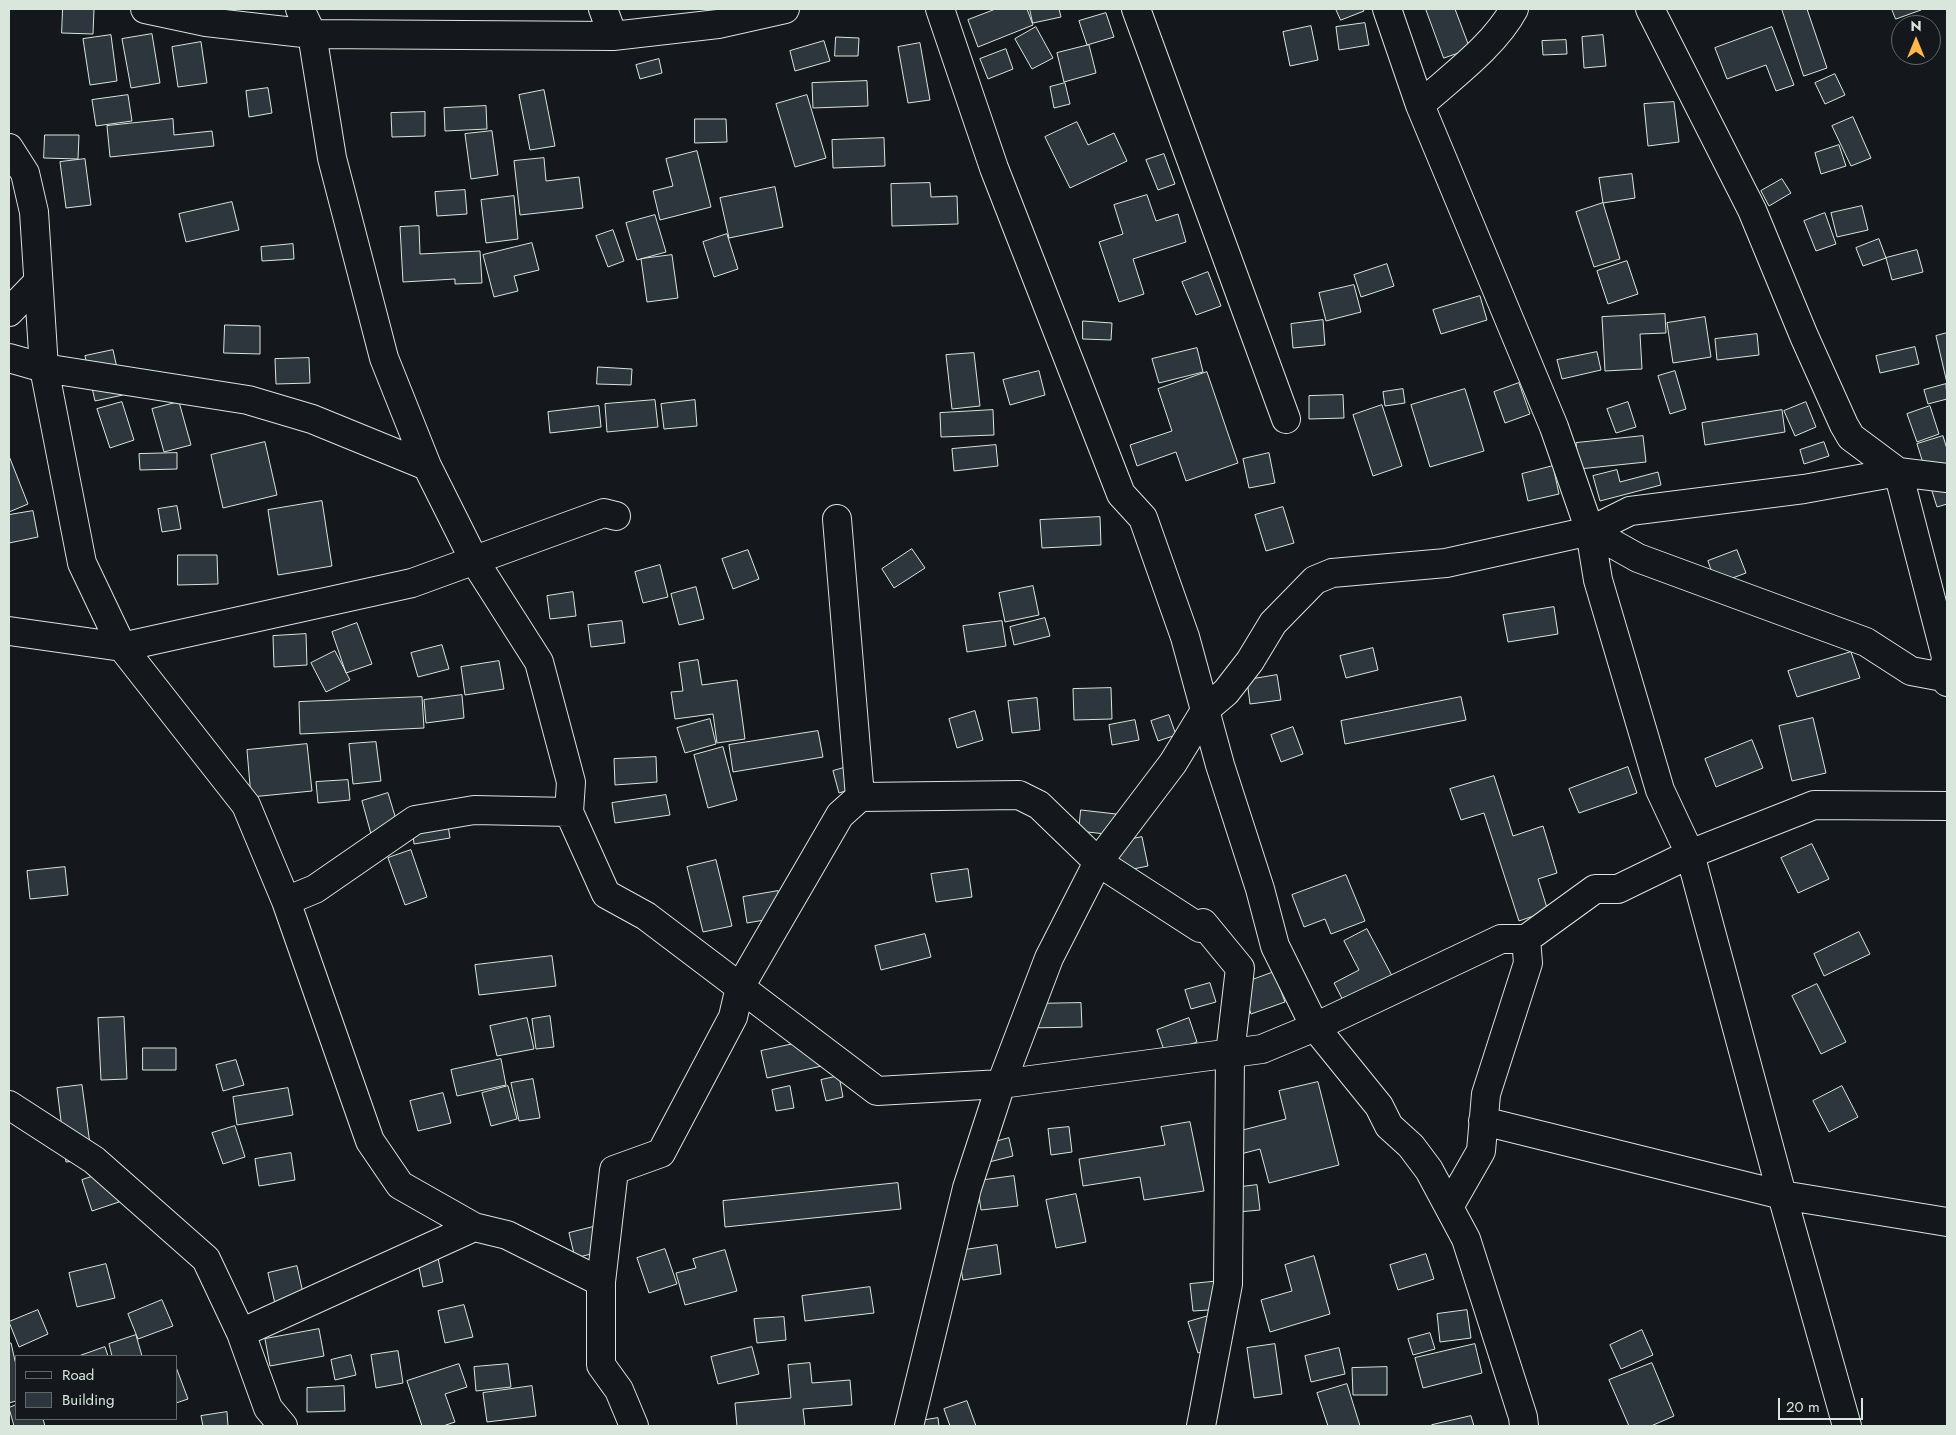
<!DOCTYPE html>
<style>
body{margin:0}
#map{position:relative;width:1956px;height:1435px;overflow:hidden;background:#14181c;font-family:Jost,sans-serif}
canvas{display:block}
.frame{position:absolute;inset:0;border:10px solid #d8e6dc;pointer-events:none}
.legend{position:absolute;left:15px;top:1355px;width:162px;height:65px;box-sizing:border-box;background:#14181c;border:1px solid #626a69;margin:0;padding:6px 9px;list-style:none;font-size:15px;color:#d8e6dc}
.legend li{display:flex;align-items:center;gap:10px;height:25px}
.legend b{width:25px;border:1px solid #626a69}
.north{position:absolute;left:1891px;top:15px;width:50px;height:50px;box-sizing:border-box;background:#14181c;border:1px solid #626a69;border-radius:50%;rotate:0deg;font-size:14px;font-weight:700;line-height:20px;text-align:center;color:#d8e6dc}
.north::after{content:'';display:block;margin:auto;width:18px;height:22px;background:#ffb74d;clip-path:polygon(50% 0,100% 100%,50% 72%,0 100%)}
.scale{position:absolute;left:1778px;top:1398px;width:85px;height:22px;box-sizing:border-box;border:2px solid #d8e6dc;border-top:0;padding-left:6px;font-size:15px;line-height:18px;white-space:nowrap;color:#d8e6dc;-webkit-text-stroke:4px #14181c;paint-order:stroke}
</style>
<div id="map">
<canvas width="1956" height="1435"></canvas>
<div class="frame"></div>
<ul class="legend">
<li><b style="height:6px;background:#14181c"></b>Road</li>
<li><b style="height:14px;background:#2c363c"></b>Building</li>
</ul>
<div class="north">N</div>
<div class="scale">20 m</div>
</div>
<script>
const context = document.querySelector('canvas').getContext('2d');
context.lineJoin = 'round';
function fillPath(path, color) { context.fillStyle = color; context.fill(path, 'evenodd'); }
function strokePath(path, color, width, dash) { context.strokeStyle = color; context.lineWidth = width; context.lineCap = dash ? 'butt' : 'round'; context.setLineDash(dash || []); context.stroke(path); }
const building = new Path2D(`
 M 63,9 L 94,9 L 93,34 L 62,33 Z
 M 996,9 L 1027,9 L 1033,25 L 978,47 L 968,20 Z
 M 1030,9 L 1059,9 L 1061,17 L 1033,23 Z
 M 1336,9 L 1363,9 L 1364,11 L 1341,20 Z
 M 1426,9 L 1455,9 L 1470,49 L 1444,58 Z
 M 1782,9 L 1807,9 L 1827,68 L 1804,76 Z
 M 1892,9 L 1920,9 L 1921,10 L 1896,19 Z
 M 1106,13 L 1114,37 L 1087,45 L 1079,21 Z
 M 1365,23 L 1369,45 L 1339,50 L 1336,27 Z
 M 1311,26 L 1318,60 L 1290,66 L 1283,32 Z
 M 1036,27 L 1053,58 L 1032,69 L 1015,39 Z
 M 1772,27 L 1794,85 L 1776,91 L 1766,65 L 1727,79 L 1715,48 Z
 M 152,34 L 160,83 L 131,88 L 122,39 Z
 M 111,35 L 117,81 L 90,85 L 83,39 Z
 M 1603,35 L 1606,66 L 1584,68 L 1582,37 Z
 M 836,37 L 859,38 L 858,56 L 835,56 Z
 M 1566,40 L 1567,54 L 1543,55 L 1542,41 Z
 M 824,41 L 830,61 L 795,71 L 790,51 Z
 M 201,42 L 207,83 L 178,87 L 172,47 Z
 M 920,43 L 930,100 L 908,103 L 898,47 Z
 M 1089,45 L 1096,73 L 1064,82 L 1057,53 Z
 M 1006,49 L 1013,69 L 988,79 L 980,59 Z
 M 659,59 L 662,73 L 640,79 L 636,65 Z
 M 1835,74 L 1845,95 L 1825,104 L 1815,83 Z
 M 867,81 L 868,106 L 813,108 L 812,83 Z
 M 1065,83 L 1070,104 L 1054,108 L 1050,87 Z
 M 268,88 L 272,113 L 249,117 L 246,91 Z
 M 544,90 L 555,146 L 530,150 L 519,95 Z
 M 128,95 L 132,121 L 96,126 L 92,100 Z
 M 807,95 L 826,158 L 795,167 L 776,104 Z
 M 1674,102 L 1679,142 L 1648,146 L 1644,104 Z
 M 486,106 L 487,129 L 445,131 L 444,108 Z
 M 425,112 L 425,136 L 392,137 L 391,113 Z
 M 1853,117 L 1871,158 L 1851,166 L 1832,126 Z
 M 173,119 L 174,135 L 212,131 L 214,146 L 110,157 L 107,126 Z
 M 695,119 L 726,119 L 727,142 L 695,143 Z
 M 1077,122 L 1088,145 L 1114,133 L 1127,161 L 1070,188 L 1045,137 Z
 M 492,131 L 498,175 L 471,179 L 465,134 Z
 M 45,135 L 79,135 L 78,159 L 44,158 Z
 M 884,138 L 885,166 L 833,168 L 832,140 Z
 M 1839,145 L 1846,166 L 1821,174 L 1815,153 Z
 M 697,151 L 711,207 L 660,220 L 653,191 L 673,186 L 666,159 Z
 M 1164,154 L 1175,184 L 1158,190 L 1146,160 Z
 M 544,158 L 546,181 L 579,177 L 583,208 L 520,215 L 514,161 Z
 M 85,159 L 91,205 L 66,208 L 60,162 Z
 M 1632,174 L 1635,198 L 1603,203 L 1599,178 Z
 M 1782,179 L 1791,193 L 1769,206 L 1761,191 Z
 M 930,183 L 931,197 L 957,196 L 958,224 L 892,226 L 891,184 Z
 M 775,187 L 783,227 L 729,238 L 720,198 Z
 M 465,190 L 467,214 L 437,216 L 435,192 Z
 M 1147,195 L 1156,221 L 1178,214 L 1186,242 L 1133,259 L 1144,294 L 1119,302 L 1099,242 L 1123,234 L 1114,205 Z
 M 514,196 L 518,239 L 486,243 L 481,200 Z
 M 232,202 L 239,230 L 186,242 L 179,214 Z
 M 1603,203 L 1620,259 L 1594,267 L 1576,212 Z
 M 1862,206 L 1868,230 L 1837,237 L 1831,213 Z
 M 1825,213 L 1836,244 L 1816,251 L 1804,221 Z
 M 655,215 L 666,252 L 637,260 L 626,223 Z
 M 419,226 L 420,254 L 480,251 L 482,283 L 455,284 L 455,279 L 403,282 L 400,227 Z
 M 613,230 L 624,261 L 608,267 L 596,236 Z
 M 727,234 L 738,269 L 714,277 L 703,242 Z
 M 1879,239 L 1886,258 L 1863,266 L 1856,248 Z
 M 532,243 L 539,270 L 514,276 L 518,291 L 494,297 L 483,255 Z
 M 293,244 L 294,259 L 262,261 L 261,247 Z
 M 1917,250 L 1923,272 L 1892,280 L 1886,258 Z
 M 672,255 L 678,298 L 647,302 L 641,259 Z
 M 1627,261 L 1638,294 L 1608,304 L 1597,271 Z
 M 1387,264 L 1394,286 L 1361,297 L 1354,275 Z
 M 1208,272 L 1221,306 L 1196,315 L 1182,282 Z
 M 1354,285 L 1361,312 L 1326,321 L 1319,293 Z
 M 1480,296 L 1487,320 L 1441,334 L 1433,310 Z
 M 1665,314 L 1666,333 L 1640,334 L 1642,369 L 1605,371 L 1602,317 Z
 M 1705,317 L 1711,357 L 1673,363 L 1667,323 Z
 M 1323,320 L 1325,345 L 1293,348 L 1291,324 Z
 M 1083,321 L 1112,323 L 1111,340 L 1083,339 Z
 M 225,325 L 260,326 L 260,354 L 224,353 Z
 M 1947,333 L 1947,383 L 1936,336 Z
 M 1757,334 L 1759,355 L 1717,360 L 1715,339 Z
 M 1915,347 L 1919,364 L 1880,373 L 1876,356 Z
 M 1197,348 L 1203,372 L 1159,383 L 1152,359 Z
 M 113,350 L 123,395 L 95,401 L 85,356 Z
 M 1597,352 L 1601,370 L 1562,379 L 1557,360 Z
 M 974,353 L 980,406 L 952,409 L 946,355 Z
 M 309,358 L 310,383 L 276,384 L 275,359 Z
 M 598,367 L 632,369 L 631,385 L 597,384 Z
 M 1039,371 L 1045,395 L 1010,405 L 1003,380 Z
 M 1675,371 L 1686,409 L 1670,414 L 1658,376 Z
 M 1207,372 L 1238,463 L 1186,481 L 1176,452 L 1137,466 L 1130,445 L 1172,431 L 1158,389 Z
 M 1519,383 L 1530,414 L 1505,423 L 1494,392 Z
 M 1946,384 L 1947,399 L 1928,404 L 1924,390 Z
 M 1403,389 L 1405,403 L 1385,406 L 1383,392 Z
 M 1465,389 L 1484,451 L 1430,467 L 1411,405 Z
 M 1343,395 L 1344,418 L 1309,419 L 1309,396 Z
 M 655,400 L 658,427 L 607,432 L 605,404 Z
 M 695,400 L 697,426 L 664,429 L 661,404 Z
 M 122,402 L 134,440 L 110,448 L 97,409 Z
 M 179,402 L 191,445 L 164,452 L 152,409 Z
 M 1628,402 L 1636,427 L 1616,433 L 1607,409 Z
 M 1806,402 L 1816,427 L 1795,436 L 1784,411 Z
 M 1382,405 L 1402,466 L 1373,476 L 1353,415 Z
 M 599,406 L 601,427 L 550,433 L 548,412 Z
 M 1930,406 L 1939,434 L 1917,442 L 1907,414 Z
 M 993,410 L 994,435 L 941,437 L 940,413 Z
 M 1782,410 L 1785,432 L 1705,445 L 1702,423 Z
 M 1643,436 L 1646,462 L 1579,469 L 1576,443 Z
 M 1943,436 L 1947,449 L 1947,504 L 1937,507 L 1917,444 Z
 M 265,442 L 277,495 L 223,508 L 211,455 Z
 M 1824,442 L 1829,456 L 1804,464 L 1800,450 Z
 M 996,445 L 998,466 L 954,471 L 952,449 Z
 M 177,453 L 177,469 L 140,470 L 139,454 Z
 M 1269,453 L 1275,483 L 1249,488 L 1243,459 Z
 M 9,456 L 28,504 L 9,512 Z
 M 1553,466 L 1559,494 L 1528,501 L 1522,474 Z
 M 1617,470 L 1620,482 L 1658,472 L 1661,485 L 1600,501 L 1593,476 Z
 M 322,501 L 332,566 L 278,575 L 268,510 Z
 M 177,506 L 181,529 L 162,532 L 158,509 Z
 M 1283,507 L 1294,543 L 1266,551 L 1255,515 Z
 M 33,511 L 38,537 L 9,543 L 9,515 Z
 M 1100,517 L 1101,545 L 1042,548 L 1040,520 Z
 M 912,549 L 925,568 L 894,588 L 882,569 Z
 M 748,550 L 759,579 L 733,589 L 722,559 Z
 M 1737,550 L 1746,573 L 1716,584 L 1708,561 Z
 M 178,555 L 217,555 L 218,584 L 178,585 Z
 M 660,565 L 668,597 L 643,603 L 635,572 Z
 M 1033,586 L 1039,615 L 1005,622 L 999,593 Z
 M 696,587 L 704,619 L 679,625 L 671,594 Z
 M 573,592 L 576,616 L 550,619 L 547,596 Z
 M 1554,607 L 1558,634 L 1508,642 L 1503,615 Z
 M 1045,618 L 1050,636 L 1014,645 L 1010,627 Z
 M 622,621 L 625,643 L 591,647 L 588,625 Z
 M 1002,621 L 1006,646 L 967,652 L 963,626 Z
 M 357,623 L 372,664 L 346,673 L 332,632 Z
 M 306,634 L 307,665 L 274,667 L 273,636 Z
 M 442,645 L 449,669 L 418,677 L 411,653 Z
 M 1373,648 L 1378,670 L 1346,678 L 1340,656 Z
 M 335,651 L 350,680 L 326,692 L 311,663 Z
 M 1851,652 L 1860,678 L 1797,697 L 1788,671 Z
 M 698,660 L 702,685 L 737,680 L 745,739 L 717,743 L 713,714 L 675,719 L 671,692 L 683,691 L 679,663 Z
 M 499,661 L 504,689 L 465,695 L 461,667 Z
 M 1277,675 L 1281,700 L 1250,704 L 1247,680 Z
 M 1111,688 L 1112,719 L 1074,720 L 1073,689 Z
 M 462,695 L 464,718 L 426,723 L 424,700 Z
 M 422,697 L 424,728 L 300,734 L 299,702 Z
 M 1461,697 L 1466,720 L 1345,744 L 1341,721 Z
 M 1037,698 L 1040,730 L 1012,733 L 1008,701 Z
 M 975,711 L 983,740 L 957,748 L 949,719 Z
 M 1169,715 L 1176,735 L 1158,741 L 1151,721 Z
 M 1813,718 L 1826,773 L 1792,781 L 1779,726 Z
 M 710,719 L 716,744 L 685,753 L 677,728 Z
 M 1135,720 L 1139,740 L 1112,745 L 1109,725 Z
 M 1293,727 L 1303,754 L 1281,762 L 1271,735 Z
 M 818,731 L 823,757 L 733,772 L 729,745 Z
 M 1752,740 L 1763,768 L 1716,787 L 1705,759 Z
 M 376,742 L 381,781 L 353,784 L 349,744 Z
 M 307,744 L 312,791 L 251,797 L 247,750 Z
 M 723,747 L 737,800 L 708,808 L 694,755 Z
 M 656,757 L 657,782 L 615,785 L 614,759 Z
 M 861,763 L 868,784 L 839,793 L 833,771 Z
 M 1628,767 L 1637,793 L 1579,813 L 1569,789 Z
 M 1494,776 L 1513,836 L 1543,826 L 1557,873 L 1538,879 L 1548,911 L 1519,921 L 1484,813 L 1461,820 L 1450,789 Z
 M 348,780 L 350,800 L 318,803 L 316,782 Z
 M 388,793 L 398,826 L 371,834 L 362,801 Z
 M 666,795 L 670,815 L 615,823 L 612,803 Z
 M 1081,810 L 1116,814 L 1114,835 L 1079,831 Z
 M 446,813 L 450,838 L 414,844 L 411,818 Z
 M 1142,837 L 1148,866 L 1104,875 L 1098,846 Z
 M 1812,844 L 1829,879 L 1798,893 L 1781,858 Z
 M 411,850 L 427,897 L 405,905 L 388,858 Z
 M 716,860 L 732,926 L 703,932 L 687,867 Z
 M 65,867 L 68,895 L 30,899 L 27,871 Z
 M 968,869 L 972,897 L 936,902 L 931,874 Z
 M 1346,875 L 1365,921 L 1331,934 L 1325,919 L 1304,927 L 1292,895 Z
 M 778,891 L 782,917 L 747,923 L 743,897 Z
 M 1367,929 L 1398,987 L 1349,1012 L 1334,983 L 1359,970 L 1344,941 Z
 M 1859,932 L 1870,954 L 1824,976 L 1814,954 Z
 M 925,934 L 931,957 L 881,970 L 875,946 Z
 M 552,956 L 556,986 L 479,995 L 475,965 Z
 M 1274,972 L 1285,1002 L 1251,1014 L 1241,984 Z
 M 1210,983 L 1216,1002 L 1191,1009 L 1185,990 Z
 M 1817,984 L 1846,1042 L 1821,1054 L 1792,996 Z
 M 1081,1003 L 1082,1027 L 1028,1028 L 1027,1004 Z
 M 550,1016 L 554,1047 L 536,1049 L 532,1019 Z
 M 124,1017 L 127,1079 L 101,1080 L 98,1018 Z
 M 527,1018 L 534,1049 L 497,1056 L 490,1026 Z
 M 1189,1018 L 1197,1042 L 1165,1053 L 1157,1030 Z
 M 826,1037 L 831,1064 L 767,1078 L 761,1051 Z
 M 143,1048 L 176,1048 L 176,1070 L 143,1070 Z
 M 501,1059 L 506,1085 L 457,1096 L 451,1070 Z
 M 236,1060 L 244,1085 L 223,1091 L 216,1065 Z
 M 839,1076 L 843,1097 L 826,1101 L 821,1080 Z
 M 533,1079 L 540,1118 L 519,1121 L 511,1083 Z
 M 1318,1082 L 1339,1165 L 1269,1183 L 1260,1149 L 1229,1157 L 1223,1135 L 1286,1119 L 1279,1091 Z
 M 82,1085 L 92,1159 L 66,1162 L 57,1088 Z
 M 508,1086 L 517,1119 L 491,1126 L 482,1093 Z
 M 790,1086 L 794,1108 L 776,1111 L 772,1090 Z
 M 1842,1086 L 1858,1117 L 1829,1132 L 1813,1101 Z
 M 288,1088 L 293,1115 L 237,1125 L 233,1097 Z
 M 443,1093 L 451,1123 L 418,1131 L 410,1101 Z
 M 1190,1122 L 1204,1191 L 1144,1200 L 1140,1177 L 1083,1186 L 1079,1159 L 1165,1145 L 1161,1127 Z
 M 235,1126 L 245,1157 L 223,1164 L 212,1133 Z
 M 1069,1127 L 1072,1152 L 1051,1155 L 1048,1129 Z
 M 1009,1138 L 1013,1156 L 981,1164 L 976,1147 Z
 M 291,1153 L 295,1180 L 259,1186 L 255,1159 Z
 M 109,1171 L 119,1202 L 92,1211 L 82,1180 Z
 M 1014,1176 L 1018,1206 L 981,1210 L 977,1181 Z
 M 898,1183 L 901,1209 L 725,1227 L 723,1201 Z
 M 1257,1185 L 1260,1210 L 1227,1213 L 1225,1189 Z
 M 1076,1194 L 1086,1242 L 1056,1248 L 1046,1200 Z
 M 597,1226 L 603,1251 L 575,1258 L 569,1233 Z
 M 997,1245 L 1001,1274 L 963,1280 L 958,1251 Z
 M 665,1249 L 677,1284 L 649,1293 L 637,1258 Z
 M 725,1250 L 737,1291 L 685,1305 L 676,1273 L 696,1268 L 693,1259 Z
 M 1426,1254 L 1434,1279 L 1398,1290 L 1390,1265 Z
 M 1314,1256 L 1330,1314 L 1270,1332 L 1261,1300 L 1292,1291 L 1285,1265 Z
 M 438,1258 L 443,1282 L 423,1287 L 418,1262 Z
 M 106,1264 L 115,1298 L 77,1307 L 69,1273 Z
 M 297,1266 L 307,1311 L 278,1317 L 268,1273 Z
 M 1221,1281 L 1224,1309 L 1193,1311 L 1190,1284 Z
 M 870,1287 L 874,1313 L 805,1321 L 802,1296 Z
 M 162,1300 L 173,1326 L 138,1339 L 128,1314 Z
 M 464,1305 L 473,1337 L 445,1343 L 438,1311 Z
 M 38,1310 L 48,1334 L 19,1347 L 9,1322 Z
 M 1467,1310 L 1471,1338 L 1440,1342 L 1437,1314 Z
 M 1215,1314 L 1225,1345 L 1198,1353 L 1188,1322 Z
 M 784,1317 L 786,1340 L 757,1343 L 754,1319 Z
 M 319,1329 L 324,1356 L 270,1366 L 265,1339 Z
 M 1642,1330 L 1653,1355 L 1621,1369 L 1610,1345 Z
 M 1430,1333 L 1435,1349 L 1413,1355 L 1408,1339 Z
 M 136,1335 L 142,1356 L 112,1356 L 109,1344 Z
 M 9,1343 L 11,1343 L 16,1365 L 16,1401 L 9,1403 Z
 M 1275,1344 L 1282,1394 L 1254,1398 L 1247,1348 Z
 M 1475,1344 L 1482,1373 L 1423,1388 L 1415,1358 Z
 M 105,1347 L 108,1356 L 79,1356 Z
 M 752,1347 L 759,1374 L 718,1384 L 711,1357 Z
 M 1339,1348 L 1345,1374 L 1311,1382 L 1305,1356 Z
 M 398,1351 L 403,1383 L 376,1388 L 371,1355 Z
 M 351,1355 L 356,1375 L 335,1380 L 331,1360 Z
 M 810,1363 L 812,1383 L 850,1380 L 852,1405 L 803,1409 L 805,1426 L 737,1426 L 735,1403 L 791,1398 L 788,1365 Z
 M 1652,1363 L 1674,1416 L 1651,1426 L 1629,1426 L 1609,1380 Z
 M 459,1364 L 467,1387 L 445,1394 L 455,1422 L 443,1426 L 422,1426 L 407,1381 Z
 M 508,1364 L 511,1387 L 476,1391 L 474,1367 Z
 M 176,1367 L 188,1399 L 176,1403 Z
 M 1387,1367 L 1387,1395 L 1353,1395 L 1352,1368 Z
 M 1347,1384 L 1360,1426 L 1328,1426 L 1317,1393 Z
 M 344,1386 L 345,1411 L 307,1412 L 307,1388 Z
 M 532,1386 L 536,1416 L 487,1422 L 483,1393 Z
 M 967,1401 L 976,1426 L 950,1426 L 944,1409 Z
 M 16,1405 L 16,1419 L 43,1419 L 45,1426 L 14,1426 L 9,1408 Z
 M 227,1412 L 228,1426 L 203,1426 L 201,1416 Z
 M 1471,1416 L 1474,1426 L 1433,1426 L 1432,1425 Z
 M 938,1418 L 939,1426 L 902,1426 L 901,1424 Z`);
fillPath(building, '#2c363c');
strokePath(building, '#d8e6dc', 1);
const minor = new Path2D(`
 M 145,9 L 206,22 L 312,34 L 613,36 L 718,24 L 785,9
 M 300,9 L 312,34 L 332,158 L 384,358 L 427,466
 M 603,9 L 613,36
 M 940,9 L 994,168 L 1121,494 L 1143,518 L 1185,637 L 1220,765 L 1260,889 L 1275,946 L 1315,1027 L 1379,1106 L 1389,1126 L 1411,1146 L 1429,1170 L 1466,1239 L 1523,1417 L 1524,1426
 M 1136,9 L 1286,419
 M 1387,9 L 1420,105 L 1554,427 L 1590,531 L 1598,580 L 1660,790 L 1690,854 L 1782,1195 L 1847,1426
 M 1650,9 L 1752,210 L 1804,336 L 1844,425 L 1851,437 L 1898,472 L 1946,657 L 1943,677
 M 1420,105 C 1451,77 1495,45 1514,9
 M 9,148 L 25,173 L 34,212 L 44,368 L 82,563 L 122,647 L 246,805 L 286,901 L 370,1141 L 400,1185 L 474,1227 L 507,1235 L 601,1282
 M 9,312 L 38,282
 M 9,358 L 44,368 L 248,400 L 312,419 L 427,466 L 474,560 L 539,662 L 571,782 L 569,812 L 606,894 L 646,916 L 877,1091 L 1001,1084 L 1262,1049 L 1315,1027 L 1501,939 L 1526,939 L 1595,889 L 1618,889 L 1690,854 L 1814,805 L 1947,806
 M 837,519 L 860,797
 M 1590,531 L 1638,558 L 1866,642 L 1911,671 L 1943,677 L 1947,682
 M 9,631 L 122,647 L 412,583 L 604,513 L 616,516
 M 286,901 L 315,889 L 415,820 L 474,810 L 569,812
 M 9,1105 L 94,1160 L 206,1259 L 241,1333 L 268,1408 L 283,1426
 M 1483,1121 L 1782,1195 L 1947,1222
 M 1449,1207 L 1481,1151 L 1486,1094 L 1528,963 L 1526,939
 M 241,1333 L 474,1227
 M 634,1426 L 619,1390 L 601,1365 L 601,1282 L 614,1170 L 661,1153 L 733,1017 L 740,987 L 840,815 L 860,797 L 1019,795 L 1039,805 L 1098,862 L 1200,928 L 1203,923 L 1240,968 L 1230,1054 L 1228,1284 L 1201,1426
 M 909,1426 L 967,1188 L 1001,1084 L 1049,958 L 1098,862 L 1173,763 L 1206,709 L 1226,692 L 1250,661 L 1273,623 L 1315,580 L 1332,573 L 1446,563 L 1590,531 L 1630,511 L 1804,489 L 1898,472 L 1947,478`);
strokePath(minor, '#d8e6dc', 30);
strokePath(minor, '#14181c', 28);
</script>
